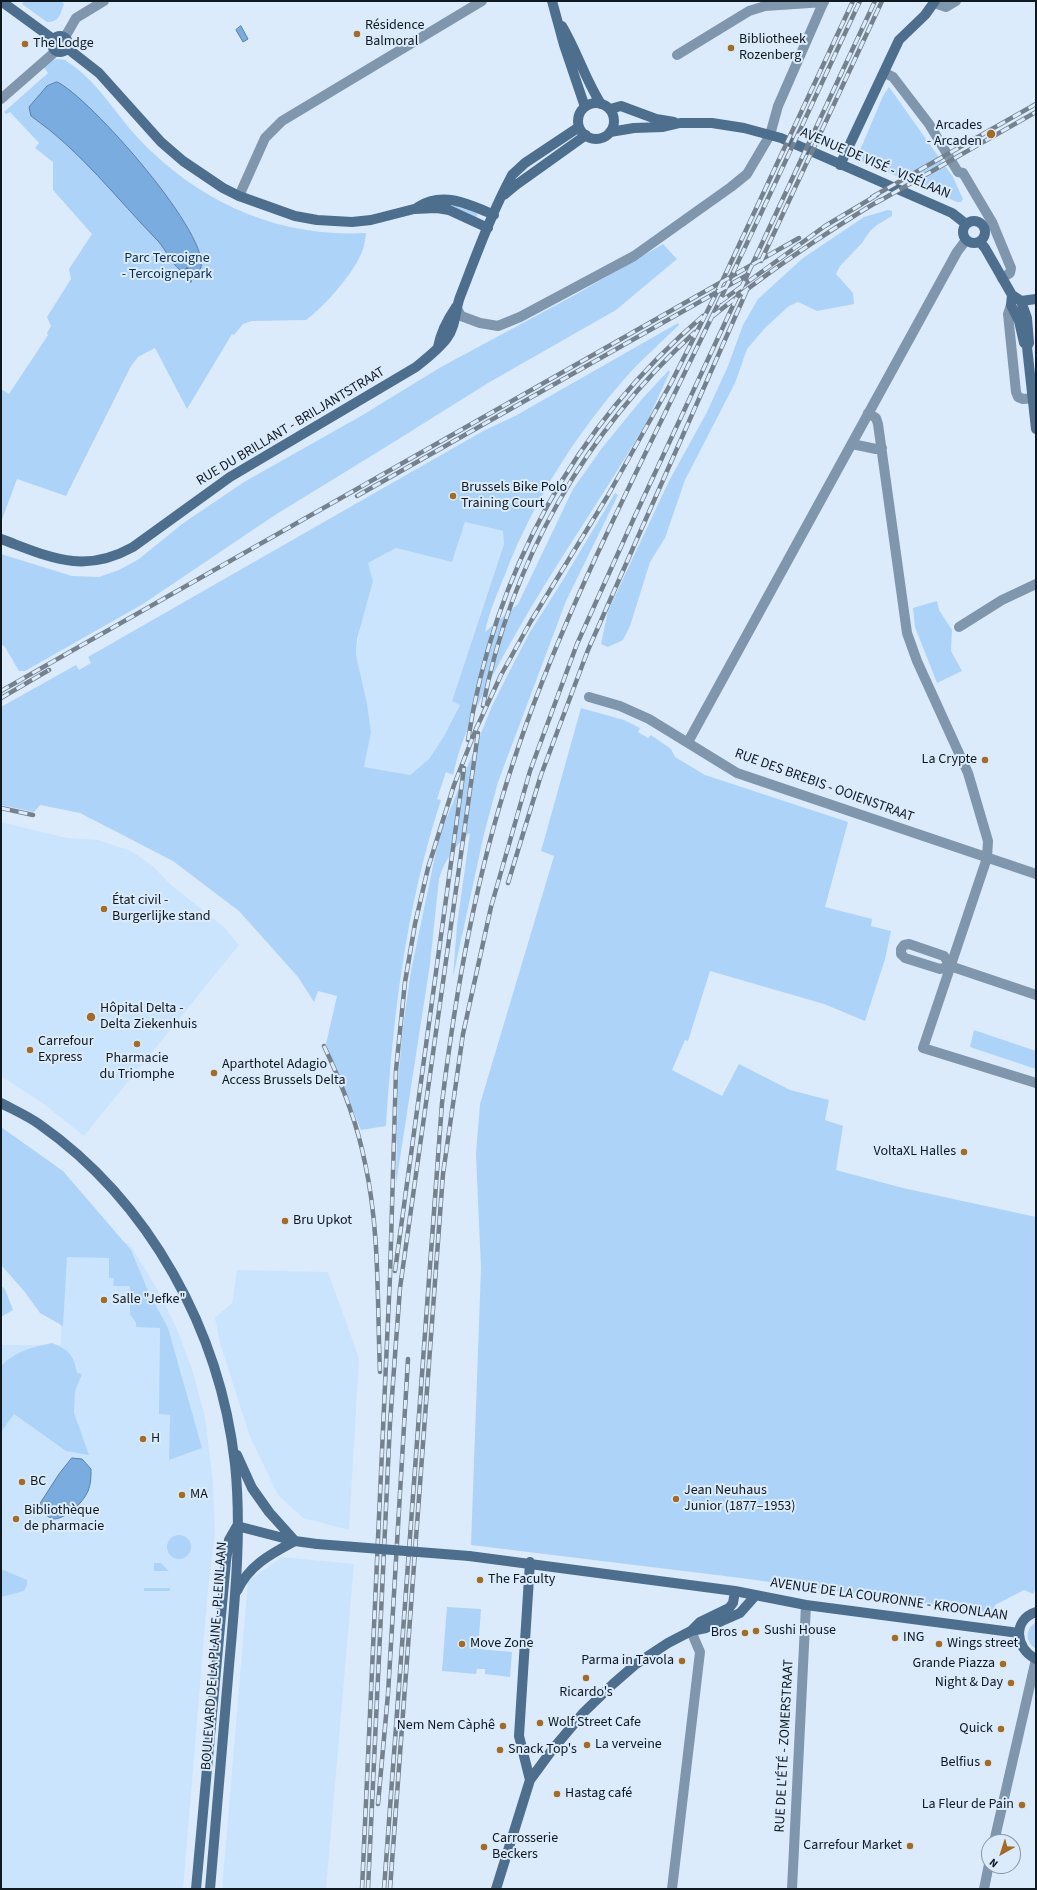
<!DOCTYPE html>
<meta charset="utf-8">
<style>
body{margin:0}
#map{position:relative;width:1037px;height:1890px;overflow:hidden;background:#dbebfb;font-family:"Source Sans 3",sans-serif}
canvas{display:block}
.frame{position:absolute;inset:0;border:2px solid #0f1922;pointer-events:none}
.north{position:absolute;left:981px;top:1834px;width:40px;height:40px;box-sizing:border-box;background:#dbebfb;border:1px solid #8997a4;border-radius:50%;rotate:219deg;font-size:11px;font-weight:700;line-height:16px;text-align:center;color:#0f1922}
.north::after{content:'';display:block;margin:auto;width:14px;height:18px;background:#a26c26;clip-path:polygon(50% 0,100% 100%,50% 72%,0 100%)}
</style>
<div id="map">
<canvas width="1037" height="1890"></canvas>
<div class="frame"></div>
<div class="north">N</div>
</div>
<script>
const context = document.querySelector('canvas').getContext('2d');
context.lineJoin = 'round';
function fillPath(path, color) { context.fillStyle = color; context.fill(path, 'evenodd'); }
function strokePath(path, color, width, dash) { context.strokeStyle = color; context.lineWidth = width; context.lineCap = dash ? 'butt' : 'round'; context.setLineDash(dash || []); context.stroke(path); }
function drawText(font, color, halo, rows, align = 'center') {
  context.font = font + ' "Source Sans 3",sans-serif'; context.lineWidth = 4; context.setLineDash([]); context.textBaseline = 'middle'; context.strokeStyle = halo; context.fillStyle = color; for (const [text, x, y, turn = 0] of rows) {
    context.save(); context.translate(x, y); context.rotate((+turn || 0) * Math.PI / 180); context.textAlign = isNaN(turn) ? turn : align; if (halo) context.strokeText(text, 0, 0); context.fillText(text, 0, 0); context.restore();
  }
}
fillPath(new Path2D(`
 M 465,522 L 503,531 L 504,544 L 452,701 L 460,704 L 444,736 L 429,759 L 409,775 L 363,767 L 371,732 L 367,703 L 356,655 L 368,563 L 396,548 L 452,562 Z
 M 1,822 L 67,838 L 98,840 L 131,851 L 153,866 L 171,885 L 225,928 L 239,945 L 84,1136 L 45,1105 L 1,1076 Z
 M 62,1242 L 129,1243 L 156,1287 L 177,1329 L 193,1372 L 205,1417 L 213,1482 L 215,1534 L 208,1589 L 183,1889 L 1,1889 L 1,1345 L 61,1345 Z
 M 237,1270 L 328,1272 L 359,1358 L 349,1530 L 303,1518 L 278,1495 L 250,1437 L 220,1343 L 215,1318 L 232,1303 Z
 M 282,1557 L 354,1564 L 326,1889 L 222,1889 L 248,1581 Z`), '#cbe4fe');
fillPath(new Path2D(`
 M 24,1 L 61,1 L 64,4 C 60,14 60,22 47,22 L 22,4 Z
 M 56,59 L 66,60 L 66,61 C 96,79 114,112 138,138 C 198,202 278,238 366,233 C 365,238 365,244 363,249 C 356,271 325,306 306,320 L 252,321 L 243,324 L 234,335 L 232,334 L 187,409 L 155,348 L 138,357 L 131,366 L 66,496 L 17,479 L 1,522 L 1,389 L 9,394 L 48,335 L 47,333 L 51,326 L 47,317 L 71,279 L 69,269 L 92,234 L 53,190 L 53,162 L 35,148 L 39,143 L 10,112 L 6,114 L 4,112 L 48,73 L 43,66 Z
 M 889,87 L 953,177 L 963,199 L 961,202 L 957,202 L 859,160 L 858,155 L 883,96 Z
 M 454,204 L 478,213 L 476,218 L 452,206 Z
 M 888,210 L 892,211 L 892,216 L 877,225 L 870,231 L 862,243 L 840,266 L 836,274 L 853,293 L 854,304 L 817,311 L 798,302 L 789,306 L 765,328 L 747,349 L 735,383 L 685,480 L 665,538 L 650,562 L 630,626 L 623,640 L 608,647 L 601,644 L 608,611 L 669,481 L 707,412 L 728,366 L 743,325 L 758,299 L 803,258 L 864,217 Z
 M 663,244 L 677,259 L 616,310 L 488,383 L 381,450 L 275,515 L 143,604 L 25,671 L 19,671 L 5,647 L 1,644 L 1,554 L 72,576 L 99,577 L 119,570 L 139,559 L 182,524 L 244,482 L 361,416 L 441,367 L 573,296 Z
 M 678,323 L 679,325 C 662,342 643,358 627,376 C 576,434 534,500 506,572 C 498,592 489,612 485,632 L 518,604 L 573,489 L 602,448 L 642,399 L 669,370 L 670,372 C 662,388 655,405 647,421 C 605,495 555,563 514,637 C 489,681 464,726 453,775 L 446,772 L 437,799 L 441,800 C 406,906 393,1016 386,1126 L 361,1130 L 326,1044 L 337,996 L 318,991 L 314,1002 L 298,977 L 239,911 L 173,861 L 80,813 L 40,805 L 34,812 L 1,805 L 1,707 L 76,665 L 79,670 L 91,663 L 88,657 L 392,483 L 485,430 L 515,416 ZM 465,522 L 503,531 L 504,544 L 452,701 L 460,705 L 444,736 L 429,759 L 410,775 L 364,767 L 371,732 L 367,703 L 356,655 L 357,639 L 373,581 L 368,563 L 396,548 L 452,562 Z
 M 615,493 L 618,495 L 566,601 L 498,782 L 484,834 L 453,977 L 457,925 L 470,833 C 456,844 444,861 439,879 L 430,964 L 396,1184 L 398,1081 L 403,1027 L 411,971 L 439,837 L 492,706 L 507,676 L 530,632 L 563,580 Z
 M 937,601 L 939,610 L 952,630 L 951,651 L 962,671 L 937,683 L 915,627 L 913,608 Z
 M 581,708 L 624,720 L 640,728 L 638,732 L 648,738 L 651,735 L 671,749 L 675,757 L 705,775 L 848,822 L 825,907 L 872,919 L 871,926 L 891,931 L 885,959 L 865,1021 L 824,1004 L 710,971 L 688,1041 L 685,1040 L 672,1070 L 722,1096 L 739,1064 L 790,1090 L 829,1100 L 825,1120 L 843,1126 L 836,1170 L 903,1188 L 1036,1217 L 1036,1588 L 1033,1594 L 1024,1590 L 995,1605 L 994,1613 L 741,1578 L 471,1545 L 481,1268 L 476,1154 L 480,1104 L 554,856 L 541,851 Z
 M 974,1030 L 1036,1051 L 1036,1069 L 970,1047 Z
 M 1,1127 L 63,1171 L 131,1250 L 148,1291 L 168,1328 L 202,1448 L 169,1460 L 170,1415 L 159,1414 L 160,1328 L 136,1327 L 136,1323 L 130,1314 L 130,1286 L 113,1286 L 114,1278 L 109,1278 L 109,1258 L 67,1257 L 63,1326 L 40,1313 L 24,1291 L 1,1265 Z
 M 1,1286 L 5,1289 L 13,1310 L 1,1317 Z
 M 52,1343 C 69,1350 74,1355 77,1373 L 82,1374 L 75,1391 L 74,1413 L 89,1455 L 66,1451 L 14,1414 L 1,1432 L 1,1366 C 15,1351 33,1347 52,1343 Z
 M167 1547a12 12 0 1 1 24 0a12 12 0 1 1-24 0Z
 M 154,1563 L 161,1563 L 169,1571 L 154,1571 Z
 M 1,1569 L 27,1580 L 27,1585 L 24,1591 L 1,1597 Z
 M 144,1588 L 170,1588 L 170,1591 L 144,1591 Z
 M 447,1607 L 481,1609 L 478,1649 L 512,1652 L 510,1677 L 485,1674 L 485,1669 L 477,1669 L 476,1674 L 442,1671 Z
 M 1036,1622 L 1036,1649 C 1025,1642 1025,1629 1036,1622 Z`), '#aed3f8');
const water = new Path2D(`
 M 241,26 L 248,39 L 243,42 L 236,30 Z
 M 57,82 C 88,95 216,240 200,270 C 194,275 187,275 180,270 C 171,263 166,250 158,241 C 117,199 80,150 31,116 L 29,107 L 47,86 Z
 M 72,1458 L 82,1459 L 91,1469 C 91,1476 91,1484 88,1491 C 83,1503 65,1520 52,1519 L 43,1513 L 39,1505 L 59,1474 Z`);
fillPath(water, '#7aacdf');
strokePath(water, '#5a80a6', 1);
strokePath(new Path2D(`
 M 187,269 L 190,281`), '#5a80a6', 3.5);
strokePath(new Path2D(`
 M 934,3 L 946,7 L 956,1
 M 65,37 L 76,18 L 104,1
 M 677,55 L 749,11 L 765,6 L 824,2
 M 885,73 L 893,77 L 929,124 L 958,172 L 963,173 L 992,222 L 1011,268 L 1010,273 L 1002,278
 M 1,99 L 56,51
 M 239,196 L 265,138 L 282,121 L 482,1
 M 1011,305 L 1008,314 L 1016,392 L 1018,397 L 1023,399 L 1033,398
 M 456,307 L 461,316 L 480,323 L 498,326 L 520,317 L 634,256 L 731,187 L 747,174 L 770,135 L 778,106 L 824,1
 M 868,413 L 876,418 L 878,424 L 907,633 L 917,661 L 968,773 L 988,841 L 987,858 L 923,1048 L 1036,1083
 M 852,444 L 876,449 L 882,448
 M 959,627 L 1002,600 L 1036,584
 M 589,697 L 620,706 L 649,719 L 737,773 L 1036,874
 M 688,742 L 957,252 L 966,240
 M 950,966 L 944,956 L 909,944 L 904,945 L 901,949 L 901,954 L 905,958 L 940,969 L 950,966 L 1036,995
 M 994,1842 L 1036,1659
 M 672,1889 L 700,1652 L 691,1631
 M 792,1889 L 806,1605
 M 984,1889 L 989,1864`), '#8096ac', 10);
strokePath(new Path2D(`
 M 1,1 L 53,39
 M 552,1 L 564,45 L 585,107
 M 562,26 C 577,51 585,79 601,104
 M52 44a8 8 0 1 1 16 0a8 8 0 1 1-16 0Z
 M 67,48 L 99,73 L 161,142 L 183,161 L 223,188 L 239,196 L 295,216 L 317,220 L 352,222 L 371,220 L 414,209 L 437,208 L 449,210 L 488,228
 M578 121a18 18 0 1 1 36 0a18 18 0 1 1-36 0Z
 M 610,109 L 621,106 L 656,119 L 674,122
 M 610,132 L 634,128 L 663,127 L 680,123 L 712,123 L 744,128 L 781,138 L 952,213 L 966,224
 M 840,165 L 899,40 L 925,15 L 935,1
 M 504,195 L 516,185 L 586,135
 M 418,207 C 443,191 469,204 494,215
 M963 232a11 11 0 1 1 22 0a11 11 0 1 1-22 0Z
 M 980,242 L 985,248 L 1012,295 L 1021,301 L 1027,318 L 1029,343 L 1027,347 L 1036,429
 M 1012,295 L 1011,305 L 1019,321 L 1024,343
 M 1021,301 L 1036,299
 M 438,347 C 441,331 447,320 456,307
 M 1,539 C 50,557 83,575 133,547 L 230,477 L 416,367 C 427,358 439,349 447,338 C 456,326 455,310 460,297 C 476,256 491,214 512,175 L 525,163 L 579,127
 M 1,1103 C 14,1110 28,1116 39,1124 C 150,1202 220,1331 235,1464 C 242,1531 235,1599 229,1666 C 223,1740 216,1815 210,1889
 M 237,1455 L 252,1488 L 269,1512 L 295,1541
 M 237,1526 L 295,1541 L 317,1544
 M 469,1556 L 735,1591 L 806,1605 L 1019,1633
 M 237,1591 C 249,1565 271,1554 295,1541
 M 1036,1612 C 1012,1620 1015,1649 1036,1659
 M 691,1631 L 706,1628 L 740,1613 L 756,1595
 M 530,1780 L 519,1736 L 530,1562
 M 196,1889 L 226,1561 L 229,1540 L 237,1526
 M 496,1889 L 530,1780 L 552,1750 L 584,1712 L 613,1684 L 636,1664 L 668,1643 L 691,1631 L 700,1622 L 729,1608 L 733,1603 L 735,1591`), '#4e6e8e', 10);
const rail = new Path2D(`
 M 872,197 L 1036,104
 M 876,203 L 1036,112
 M 761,261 L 882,1
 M 720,302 L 825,226 L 877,195
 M 713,316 C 766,273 822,235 880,200
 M 357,496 L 747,275
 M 1,691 L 799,238
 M 1,698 L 49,670
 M 483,706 C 511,561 586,431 695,332
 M 468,740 C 494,573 574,426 703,316
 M 1,808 L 33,815
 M 508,883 L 541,775 L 588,650 L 747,290
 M 324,1046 C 342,1084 357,1122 365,1163 C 380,1231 377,1303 380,1372
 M 395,1271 L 464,768
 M 378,1804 L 388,1694 L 408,1359
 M 362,1889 L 390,1276 L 396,1070 L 405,982 L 415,924 L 428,868 L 454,785 L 476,729 L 501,675 L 531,621 L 607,497 L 671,383 L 718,290 L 853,1
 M 368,1889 L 390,1423 L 400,1288 L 478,733
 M 384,1889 L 442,1103 C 456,989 476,876 512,766 C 557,627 624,498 687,368 C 747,246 803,123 860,1
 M 390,1889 L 443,1174 L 463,1034 L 491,907 L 530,771 L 577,644 L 634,518 L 875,1`);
strokePath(rail, '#75828e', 4.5);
strokePath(rail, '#dbebfb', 3, [9]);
strokePath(new Path2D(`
 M 317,1544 L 469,1556`), '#4e6e8e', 10);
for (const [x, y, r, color] of [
 [357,34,4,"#a26c26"],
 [25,44,4,"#a26c26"],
 [731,48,4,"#a26c26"],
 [991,134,5,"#a26c26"],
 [453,496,4,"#a26c26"],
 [985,760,4,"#a26c26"],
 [104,909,4,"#a26c26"],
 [91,1017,5,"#a26c26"],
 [137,1044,4,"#a26c26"],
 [30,1050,4,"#a26c26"],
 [214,1073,4,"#a26c26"],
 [964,1152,4,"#a26c26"],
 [285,1221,4,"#a26c26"],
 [104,1300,4,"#a26c26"],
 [143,1439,4,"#a26c26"],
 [22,1482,4,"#a26c26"],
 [182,1495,4,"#a26c26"],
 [676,1499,4,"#a26c26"],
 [16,1519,4,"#a26c26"],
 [480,1580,4,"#a26c26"],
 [756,1631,4,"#a26c26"],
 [745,1633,4,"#a26c26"],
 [895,1638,4,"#a26c26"],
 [462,1644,4,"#a26c26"],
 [939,1644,4,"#a26c26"],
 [682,1661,4,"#a26c26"],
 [1003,1664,4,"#a26c26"],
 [586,1678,4,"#a26c26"],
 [1011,1683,4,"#a26c26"],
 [540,1723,4,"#a26c26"],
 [503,1726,4,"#a26c26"],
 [1001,1729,4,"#a26c26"],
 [587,1745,4,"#a26c26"],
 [500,1750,4,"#a26c26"],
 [988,1763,4,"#a26c26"],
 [557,1794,4,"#a26c26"],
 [1022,1805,4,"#a26c26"],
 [910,1846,4,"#a26c26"],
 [484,1847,4,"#a26c26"]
]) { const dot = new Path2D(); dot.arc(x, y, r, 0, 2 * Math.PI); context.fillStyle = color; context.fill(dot); strokePath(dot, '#dbebfb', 1.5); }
drawText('14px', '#0f1922', '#dbebfb', [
 ["Résidence",365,26],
 ["Balmoral",365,42],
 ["Bibliotheek",739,40],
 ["Rozenberg",739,56],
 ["The Lodge",33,44],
 ["Arcades",982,126,"right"],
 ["- Arcaden",982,142,"right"],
 ["Brussels Bike Polo",461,488],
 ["Training Court",461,504],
 ["La Crypte",977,760,"right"],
 ["État civil -",112,901],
 ["Burgerlijke stand",112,917],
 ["Hôpital Delta -",100,1009],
 ["Delta Ziekenhuis",100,1025],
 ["Carrefour",38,1042],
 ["Express",38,1058],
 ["Pharmacie",137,1059,"center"],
 ["du Triomphe",137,1075,"center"],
 ["Aparthotel Adagio",222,1065],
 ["Access Brussels Delta",222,1081],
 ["VoltaXL Halles",956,1152,"right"],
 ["Bru Upkot",293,1221],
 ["Salle \"Jefke\"",112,1300],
 ["H",151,1439],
 ["BC",30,1482],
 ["Jean Neuhaus",684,1491],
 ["Junior (1877–1953)",684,1507],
 ["MA",190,1495],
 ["Bibliothèque",24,1511],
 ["de pharmacie",24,1527],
 ["The Faculty",488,1580],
 ["Sushi House",764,1631],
 ["Bros",737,1633,"right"],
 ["ING",903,1638],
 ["Move Zone",470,1644],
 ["Wings street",947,1644],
 ["Parma in Tavola",674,1661,"right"],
 ["Grande Piazza",995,1664,"right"],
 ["Night & Day",1003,1683,"right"],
 ["Ricardo's",586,1693,"center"],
 ["Wolf Street Cafe",548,1723],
 ["Nem Nem Càphê",495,1726,"right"],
 ["Quick",993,1729,"right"],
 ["La verveine",595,1745],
 ["Snack Top's",508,1750],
 ["Belfius",980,1763,"right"],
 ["Hastag café",565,1794],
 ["La Fleur de Pain",1014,1805,"right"],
 ["Carrosserie",492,1839],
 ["Beckers",492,1855],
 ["Carrefour Market",902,1846,"right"]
], 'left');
drawText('14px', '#0f1922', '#dbebfb', [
 ["AVENUE DE VISÉ - VISÉLAAN",875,164,23],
 ["RUE DU BRILLANT - BRILJANTSTRAAT",291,427,-31],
 ["RUE DES BREBIS - OOIENSTRAAT",824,786,20],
 ["AVENUE DE LA COURONNE - KROONLAAN",889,1600,8],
 ["BOULEVARD DE LA PLAINE - PLEINLAAN",215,1656,-86],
 ["RUE DE L'ÉTÉ - ZOMERSTRAAT",785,1746,-87]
]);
drawText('14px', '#082e50', '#dbebfb', [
 ["Parc Tercoigne",167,259],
 ["- Tercoignepark",167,275]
]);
</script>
